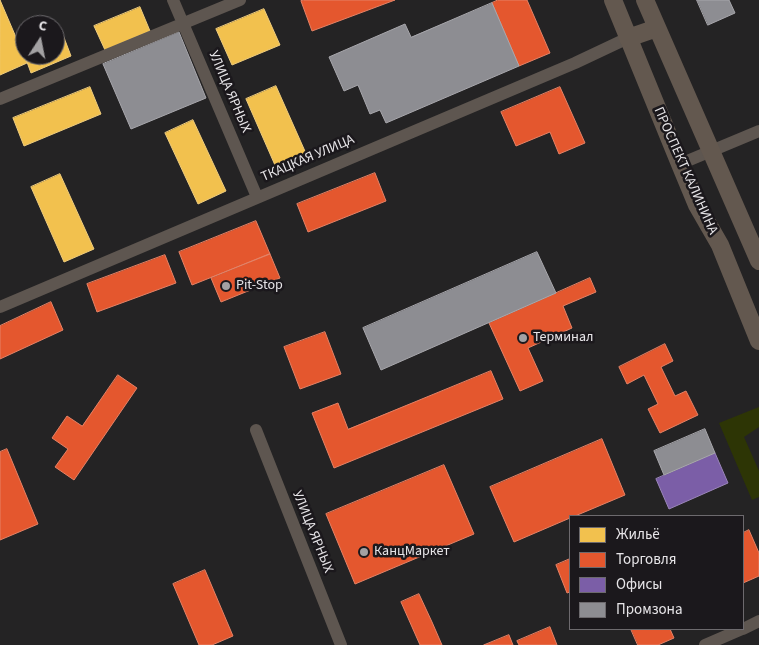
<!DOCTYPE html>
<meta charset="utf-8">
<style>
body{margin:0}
#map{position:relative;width:759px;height:645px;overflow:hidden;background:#242324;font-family:"Source Sans 3",sans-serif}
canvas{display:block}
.legend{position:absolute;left:569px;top:515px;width:175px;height:115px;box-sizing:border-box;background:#1b181c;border:1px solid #6d6a6e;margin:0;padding:6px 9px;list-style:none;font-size:15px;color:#e7e5e8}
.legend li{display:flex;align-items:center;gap:10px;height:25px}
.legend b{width:25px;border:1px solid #6d6a6e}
.north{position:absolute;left:15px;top:15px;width:50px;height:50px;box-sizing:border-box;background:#1b181c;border:1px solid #6d6a6e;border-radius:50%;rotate:11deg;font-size:14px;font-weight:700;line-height:20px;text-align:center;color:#e7e5e8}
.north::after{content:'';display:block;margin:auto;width:18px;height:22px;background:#a3a1a3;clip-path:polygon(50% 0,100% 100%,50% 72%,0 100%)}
</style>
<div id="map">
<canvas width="759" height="645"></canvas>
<ul class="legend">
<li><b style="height:14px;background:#f2c14e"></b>Жильё</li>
<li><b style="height:14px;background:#e4572e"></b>Торговля</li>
<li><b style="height:14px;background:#7b5ea7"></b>Офисы</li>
<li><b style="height:14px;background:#8d8d92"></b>Промзона</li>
</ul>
<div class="north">С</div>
</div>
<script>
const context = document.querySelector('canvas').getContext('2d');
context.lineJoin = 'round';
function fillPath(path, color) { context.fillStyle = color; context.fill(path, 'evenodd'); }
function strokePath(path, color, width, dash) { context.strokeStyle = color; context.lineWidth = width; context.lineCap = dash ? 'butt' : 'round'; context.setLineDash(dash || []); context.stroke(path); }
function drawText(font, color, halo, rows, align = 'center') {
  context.font = font + ' "Source Sans 3",sans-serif'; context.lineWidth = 5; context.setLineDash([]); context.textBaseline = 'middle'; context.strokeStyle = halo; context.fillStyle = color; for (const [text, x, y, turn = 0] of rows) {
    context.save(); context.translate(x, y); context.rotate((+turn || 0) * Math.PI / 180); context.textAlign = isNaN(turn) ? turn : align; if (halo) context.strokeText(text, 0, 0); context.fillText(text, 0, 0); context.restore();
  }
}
fillPath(new Path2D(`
 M 759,407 L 759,427 L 744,437 L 759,471 L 759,497 L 752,500 L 719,423 Z`), '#2d3505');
const homes = new Path2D(`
 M 0,0 L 27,63 L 0,75 Z
 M 140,7 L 150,31 L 105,50 L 94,26 Z
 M 264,9 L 280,45 L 232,65 L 216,29 Z
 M 63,35 L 71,56 L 31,73 L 23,51 L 25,50 L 25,55 L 55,55 L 55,38 Z
 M 276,86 L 308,158 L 278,172 L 246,99 Z
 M 90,87 L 101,114 L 24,146 L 13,118 Z
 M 193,120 L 226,191 L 198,204 L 165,133 Z
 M 60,174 L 94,249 L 64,262 L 31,187 Z`);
fillPath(homes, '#f2c14e');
strokePath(homes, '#efcc7c', 1);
const shops = new Path2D(`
 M 304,0 L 395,0 L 312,31 L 301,1 Z
 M 498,0 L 527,0 L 550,53 L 519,66 L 492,3 Z
 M 560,87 L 585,143 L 559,154 L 550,132 L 516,146 L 501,112 Z
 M 375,173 L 386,201 L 308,232 L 297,204 Z
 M 256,221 L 270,254 L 192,285 L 179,252 Z
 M 270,254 L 280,278 L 221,302 L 211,278 Z
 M 165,255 L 176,283 L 97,312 L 87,284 Z
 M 590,278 L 596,292 L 563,306 L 572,328 L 528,348 L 543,381 L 520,391 L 489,323 Z
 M 51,302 L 63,330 L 0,359 L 0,326 Z
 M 325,332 L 341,374 L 300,389 L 284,347 Z
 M 665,344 L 673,361 L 661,367 L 675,396 L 686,391 L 698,415 L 660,433 L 648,409 L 658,404 L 644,375 L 627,384 L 619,367 Z
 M 491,371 L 503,399 L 334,468 L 312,413 L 338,403 L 348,429 Z
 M 118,375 L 137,388 L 74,480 L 55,467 L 68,449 L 52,438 L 67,416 L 82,426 Z
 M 602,439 L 625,495 L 575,516 L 570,516 L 570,518 L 514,542 L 490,487 Z
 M 7,449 L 38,524 L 0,540 L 0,452 Z
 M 444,465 L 474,534 L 355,584 L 326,514 Z
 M 749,530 L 759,553 L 759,576 L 743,583 L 743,533 Z
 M 570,559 L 570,592 L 567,593 L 556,565 Z
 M 205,570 L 233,636 L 212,645 L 199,645 L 173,584 Z
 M 419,594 L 432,622 L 442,645 L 420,645 L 401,602 Z
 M 550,627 L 557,645 L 519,645 L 517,641 Z
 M 631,629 L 670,629 L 674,638 L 658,645 L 638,645 Z
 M 509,635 L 513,645 L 484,645 Z`);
fillPath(shops, '#e4572e');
strokePath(shops, '#e58266', 1);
const offices = new Path2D(`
 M 715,453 L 728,483 L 669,509 L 656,479 Z`);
fillPath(offices, '#7b5ea7');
strokePath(offices, '#9b86ba', 1);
const industry = new Path2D(`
 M 697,0 L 729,0 L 735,13 L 708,25 Z
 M 492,3 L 519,66 L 386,123 L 380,110 L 370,114 L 358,85 L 344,91 L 329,57 L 405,24 L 411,37 Z
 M 179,32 L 206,98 L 131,129 L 103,64 Z
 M 537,252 L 556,293 L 381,370 L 363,328 Z
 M 705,429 L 715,453 L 664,475 L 654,451 Z`);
fillPath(industry, '#8d8d92');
strokePath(industry, '#a8a7ac', 1);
strokePath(new Path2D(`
 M 173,0 L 257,197
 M 0,99 L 240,0
 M 680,164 L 759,131
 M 0,307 L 575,63 L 628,38
 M 256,430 L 341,645
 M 743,629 L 759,621
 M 705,645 L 742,629`), '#5e5650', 12);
strokePath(new Path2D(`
 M 613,0 L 680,164 L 697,205 L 720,245 L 759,341
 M 645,0 L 759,261
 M 628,38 L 657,28`), '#63584f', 18);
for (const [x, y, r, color] of [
 [226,286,5,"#a3a1a3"],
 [523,338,5,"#a3a1a3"],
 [364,552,5,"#a3a1a3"]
]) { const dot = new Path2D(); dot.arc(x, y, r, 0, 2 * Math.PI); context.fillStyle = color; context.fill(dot); strokePath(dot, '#1b181c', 2); }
drawText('14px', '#e7e5e8', '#1b181c', [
 ["УЛИЦА ЯРНЫХ",229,92,67],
 ["ТКАЦКАЯ УЛИЦА",308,159,-23],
 ["ПРОСПЕКТ КАЛИНИНА",685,171,66],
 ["УЛИЦА ЯРНЫХ",312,532,68]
]);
drawText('14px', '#e7e5e8', '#1b181c', [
 ["Pit-Stop",236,286],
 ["Терминал",533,338],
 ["КанцМаркет",374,552]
], 'left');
</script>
